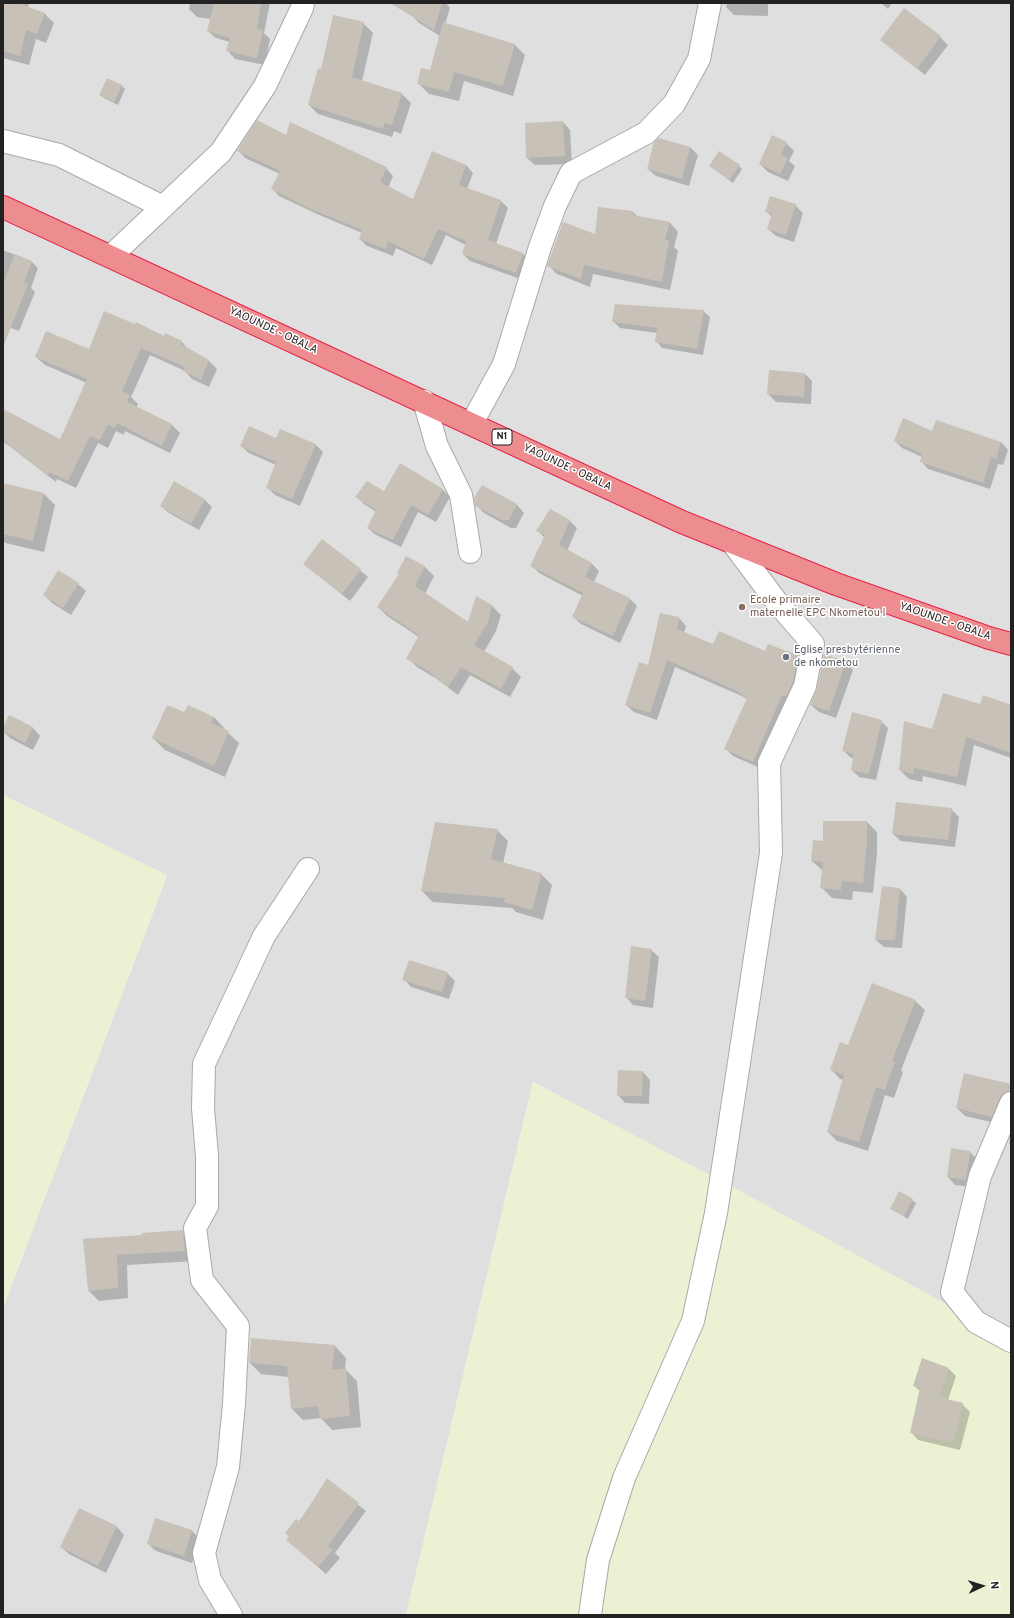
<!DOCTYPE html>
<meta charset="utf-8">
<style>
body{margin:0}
#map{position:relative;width:1014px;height:1618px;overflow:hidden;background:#f2f1e8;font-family:Overpass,sans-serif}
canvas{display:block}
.frame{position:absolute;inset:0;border:4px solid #222;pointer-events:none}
.north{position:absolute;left:962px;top:1566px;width:40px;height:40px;-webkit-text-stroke:3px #fff;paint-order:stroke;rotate:86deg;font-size:11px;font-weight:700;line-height:16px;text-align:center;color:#222}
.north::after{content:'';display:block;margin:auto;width:14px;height:18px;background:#222;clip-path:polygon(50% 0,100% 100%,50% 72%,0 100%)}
</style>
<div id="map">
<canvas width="1014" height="1618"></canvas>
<div class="frame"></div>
<div class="north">N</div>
</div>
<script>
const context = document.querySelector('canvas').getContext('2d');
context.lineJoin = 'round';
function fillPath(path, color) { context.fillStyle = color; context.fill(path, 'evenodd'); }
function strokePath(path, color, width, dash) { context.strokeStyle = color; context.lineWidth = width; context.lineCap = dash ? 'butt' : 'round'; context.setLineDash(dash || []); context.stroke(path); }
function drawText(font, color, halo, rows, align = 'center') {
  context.font = font + ' Overpass,sans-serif'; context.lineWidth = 3; context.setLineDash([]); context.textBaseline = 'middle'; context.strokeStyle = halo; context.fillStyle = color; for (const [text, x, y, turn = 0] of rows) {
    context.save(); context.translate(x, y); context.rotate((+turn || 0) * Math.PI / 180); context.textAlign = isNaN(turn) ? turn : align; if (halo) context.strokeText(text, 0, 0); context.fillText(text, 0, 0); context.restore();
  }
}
fillPath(new Path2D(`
 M 3,3 L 1011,3 L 1011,1340 L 749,1196 L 533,1082 L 406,1615 L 3,1615 L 3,1308 L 167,876 L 3,795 Z`), '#e0dfdf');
fillPath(new Path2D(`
 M 3,795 L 167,875 L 3,1308 Z
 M 533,1082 L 749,1196 L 1011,1340 L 1011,1615 L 406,1615 Z`), '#ebf1d3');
fillPath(new Path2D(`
 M 3,3 L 29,3 L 28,8 L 44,13 L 54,23 L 46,43 L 36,39 L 29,65 L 3,58 Z
 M 190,3 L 270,3 L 264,33 L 270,39 L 265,65 L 235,59 L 228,51 L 230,42 L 216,38 L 208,31 L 211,19 L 197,17 L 189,9 Z
 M 407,3 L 446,3 L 450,8 L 445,24 L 515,45 L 525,55 L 513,96 L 464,81 L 459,101 L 429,94 L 419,84 L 431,71 L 440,36 L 419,23 L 411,15 Z
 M 727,3 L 768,3 L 768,16 L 734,15 L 726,7 Z
 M 881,3 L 892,3 L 888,9 Z
 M 363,23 L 373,33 L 362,81 L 402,94 L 411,103 L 401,134 L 394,131 L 392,137 L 318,114 L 309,105 L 321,70 Z
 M 940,37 L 948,45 L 925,75 L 881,40 Z
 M 122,86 L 125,89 L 118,105 L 104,98 L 100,94 Z
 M 563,122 L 570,130 L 572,164 L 535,165 L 527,158 Z
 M 287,136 L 386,168 L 393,176 L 388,188 L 414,201 L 433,153 L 466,165 L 473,173 L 467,189 L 501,201 L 508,208 L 496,244 L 523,254 L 530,261 L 523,280 L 470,261 L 463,254 L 466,245 L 446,235 L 432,265 L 396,248 L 393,256 L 367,246 L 360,239 L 362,233 L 317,214 L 279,196 L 272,188 L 280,174 L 245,158 L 238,150 Z
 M 659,139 L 690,147 L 698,155 L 689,186 L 656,176 L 648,169 Z
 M 786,143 L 794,151 L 789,161 L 795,166 L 788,181 L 768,172 L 760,164 Z
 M 710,166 L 739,166 L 742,169 L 733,183 Z
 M 795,205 L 803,213 L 794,242 L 776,236 L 768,229 L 772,217 L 767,212 Z
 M 633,212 L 638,217 L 670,223 L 678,232 L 674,247 L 678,251 L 670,290 L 593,274 L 590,287 L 557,274 L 548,265 Z
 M 3,250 L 31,261 L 38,268 L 31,288 L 35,292 L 19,331 L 3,325 Z
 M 703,311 L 710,317 L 703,355 L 662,348 L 656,341 L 657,333 L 620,328 L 613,321 Z
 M 164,337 L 182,342 L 189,350 L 209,361 L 217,369 L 209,387 L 192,379 L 185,371 L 150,355 L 131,397 L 138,404 L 136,408 L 172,425 L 180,433 L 170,453 L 125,431 L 124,435 L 116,431 L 108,448 L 98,443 L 76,488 L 57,479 L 56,482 L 8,445 L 3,442 L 3,411 L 61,440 L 87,383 L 45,365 L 36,357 Z
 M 770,371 L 805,374 L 812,381 L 811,404 L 776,402 L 768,394 Z
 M 280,430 L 316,445 L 323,452 L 300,506 L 275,495 L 267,487 L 276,465 L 249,453 L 241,446 L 277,439 Z
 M 933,432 L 1001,442 L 1008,450 L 1003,465 L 998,464 L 990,489 L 928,469 L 921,461 L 922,457 L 902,448 L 895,441 Z
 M 482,486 L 517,505 L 524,513 L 516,528 L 511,528 L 484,513 L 476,505 Z
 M 442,489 L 450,497 L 436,522 L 418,512 L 401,547 L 376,535 L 368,528 L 376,512 L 364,504 L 357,497 L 384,493 Z
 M 3,492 L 44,494 L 55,505 L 44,552 L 5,543 L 3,540 Z
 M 204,499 L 212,507 L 199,530 L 169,513 L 161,506 Z
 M 570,521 L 577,528 L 567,551 L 592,564 L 599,571 L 594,582 L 630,599 L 637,606 L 620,643 L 581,624 L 573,617 L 583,596 L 539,573 L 531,565 L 545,538 L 538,531 Z
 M 323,540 L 368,577 L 350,601 L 304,564 Z
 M 406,557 L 425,567 L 434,576 L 425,594 L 469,623 L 476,597 L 492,606 L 501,615 L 496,631 L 484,652 L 512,668 L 521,677 L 510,697 L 470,675 L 458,695 L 437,679 L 417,667 L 408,658 L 419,637 L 387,616 L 378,607 L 399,575 L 398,573 Z
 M 78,584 L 86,591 L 71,615 L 52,603 L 44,595 Z
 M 679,618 L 686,626 L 684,633 L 714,646 L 798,656 L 805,664 L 760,768 L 733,756 L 726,749 L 748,700 L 744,697 L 675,667 L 657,720 L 634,712 L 626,705 Z
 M 846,662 L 853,670 L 836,718 L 819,712 L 811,705 Z
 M 980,705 L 1011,706 L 1011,758 L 974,745 L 966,786 L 923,776 L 922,782 L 909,779 L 900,770 L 933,730 Z
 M 185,713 L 214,717 L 225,729 L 225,730 L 239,743 L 225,777 L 165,750 L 153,738 Z
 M 10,716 L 33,728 L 40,736 L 33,750 L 10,738 L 3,731 Z
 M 881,721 L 888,728 L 876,780 L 859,777 L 852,770 L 854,759 L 850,757 L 843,750 Z
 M 951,809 L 959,817 L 955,847 L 901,841 L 893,834 Z
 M 867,822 L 877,832 L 877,853 L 873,893 L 853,891 L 852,900 L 832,898 L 821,887 L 823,871 L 812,861 L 824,842 Z
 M 497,830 L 508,841 L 503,864 L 541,874 L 552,885 L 543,920 L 516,912 L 512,908 L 433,902 L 422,891 Z
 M 900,889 L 907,897 L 902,948 L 884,947 L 876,940 Z
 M 651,950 L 659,957 L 653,1008 L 633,1005 L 626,997 Z
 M 447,973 L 455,981 L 449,999 L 411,987 L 404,979 Z
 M 915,1001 L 925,1010 L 901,1070 L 903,1072 L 894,1098 L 885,1095 L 868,1151 L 837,1141 L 828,1132 L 844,1080 L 840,1079 L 831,1069 L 848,1046 Z
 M 643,1072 L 650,1080 L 649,1104 L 625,1103 L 618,1095 Z
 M 1011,1085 L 1011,1101 L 999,1124 L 965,1116 L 957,1108 Z
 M 1011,1138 L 1011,1146 L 1009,1143 Z
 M 970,1152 L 977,1159 L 973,1187 L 955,1185 L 948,1177 Z
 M 912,1200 L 916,1203 L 908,1219 L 892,1209 Z
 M 182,1231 L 193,1242 L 195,1261 L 127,1265 L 128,1298 L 99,1301 L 89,1291 L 84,1239 L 143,1236 Z
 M 335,1346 L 346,1358 L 345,1369 L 357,1381 L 361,1427 L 332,1430 L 321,1418 L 303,1420 L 292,1409 L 289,1377 L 261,1374 L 250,1363 Z
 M 949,1369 L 956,1376 L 948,1400 L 962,1404 L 970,1412 L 960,1450 L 918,1440 L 911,1432 L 921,1392 L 914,1386 Z
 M 327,1480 L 366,1511 L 335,1553 L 340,1558 L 326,1574 L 287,1540 Z
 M 80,1509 L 117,1527 L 124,1535 L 106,1573 L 69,1554 L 61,1547 Z
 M 156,1519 L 192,1531 L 200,1539 L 192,1563 L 156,1551 L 148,1544 Z`), '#0003');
fillPath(new Path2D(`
 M 3,3 L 18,3 L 45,13 L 37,34 L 26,30 L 20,56 L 3,51 Z
 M 214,3 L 261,3 L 257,29 L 263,30 L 257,58 L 226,51 L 230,38 L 207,31 Z
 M 390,3 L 442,3 L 434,30 Z
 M 904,8 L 941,36 L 917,69 L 880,40 Z
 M 333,15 L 364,22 L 352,77 L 402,93 L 392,125 L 385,123 L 383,129 L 308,105 L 318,68 L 321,69 Z
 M 443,22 L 515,44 L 503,86 L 454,72 L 449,92 L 417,84 L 421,68 L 430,70 Z
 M 107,78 L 122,85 L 114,102 L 99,95 Z
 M 257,120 L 286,135 L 290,122 L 387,167 L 380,182 L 413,199 L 432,151 L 466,165 L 459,185 L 501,200 L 488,240 L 523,253 L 516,273 L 462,254 L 466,241 L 438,229 L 424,259 L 388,241 L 386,249 L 359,239 L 362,230 L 308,208 L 271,189 L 280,171 L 237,151 Z
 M 563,121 L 565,156 L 526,158 L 525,123 Z
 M 772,135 L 787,142 L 781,155 L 788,158 L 780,174 L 759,164 Z
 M 659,138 L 690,147 L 682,179 L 647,169 L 654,142 Z
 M 719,151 L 740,165 L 729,180 L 709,166 Z
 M 770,196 L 796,204 L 786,235 L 767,229 L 772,214 L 765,212 Z
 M 598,207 L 633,211 L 633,215 L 670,222 L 665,239 L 669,241 L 662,282 L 584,265 L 581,279 L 547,266 L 563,222 L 595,234 Z
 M 15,254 L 32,261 L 24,282 L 28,284 L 4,345 L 3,345 L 3,284 Z
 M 615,304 L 704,310 L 697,349 L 655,342 L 657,328 L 612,322 Z
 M 104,311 L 135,324 L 136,322 L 164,336 L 165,333 L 182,341 L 181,344 L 209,360 L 201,380 L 183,371 L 185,367 L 141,348 L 122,391 L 130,395 L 127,402 L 172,424 L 162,446 L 117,423 L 115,428 L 108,424 L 100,440 L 90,436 L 68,481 L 49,472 L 48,476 L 3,440 L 3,409 L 60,439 L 87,379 L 35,357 L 46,331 L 89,349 Z
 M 769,370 L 805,373 L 804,397 L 767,394 Z
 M 903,418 L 932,431 L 936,420 L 1001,442 L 996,459 L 991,457 L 983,483 L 920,462 L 922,454 L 894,441 Z
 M 249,426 L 276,438 L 280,429 L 316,444 L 292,499 L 266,488 L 276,462 L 240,446 Z
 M 400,463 L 443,489 L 428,515 L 411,505 L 393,540 L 367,528 L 376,510 L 355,497 L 367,481 L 384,491 Z
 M 174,481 L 205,499 L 191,524 L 160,506 Z
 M 3,483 L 44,493 L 33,541 L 3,534 Z
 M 482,485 L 517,504 L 509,520 L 502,520 L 475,506 L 474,498 Z
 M 550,509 L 570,520 L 559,545 L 592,563 L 585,577 L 630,598 L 613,636 L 572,617 L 583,593 L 530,566 L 545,535 L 536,531 Z
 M 322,539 L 361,569 L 342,594 L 303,564 Z
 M 406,556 L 425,566 L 415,586 L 468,622 L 476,596 L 492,605 L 488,622 L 474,645 L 513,667 L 501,689 L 461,667 L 448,687 L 427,670 L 406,659 L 419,635 L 377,607 L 399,574 L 397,573 Z
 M 58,570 L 79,583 L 63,608 L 43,595 Z
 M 660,613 L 679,617 L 677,629 L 713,644 L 719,631 L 765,651 L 768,644 L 798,655 L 793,682 L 786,696 L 782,695 L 753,762 L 724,749 L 747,698 L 735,690 L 667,660 L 650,713 L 625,705 L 639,662 L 648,665 Z
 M 824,654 L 846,661 L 829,711 L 810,705 L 817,688 Z
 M 943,693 L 980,704 L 983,695 L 1011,705 L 1011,753 L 966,737 L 957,777 L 914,768 L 913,774 L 899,770 L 904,721 L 932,729 Z
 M 167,705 L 184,712 L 188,705 L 214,717 L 211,723 L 229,731 L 214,766 L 152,738 Z
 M 852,712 L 882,720 L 869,774 L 851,770 L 854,754 L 842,751 Z
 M 9,715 L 33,727 L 25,743 L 3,731 L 3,727 Z
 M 896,802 L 952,808 L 948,840 L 892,834 Z
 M 823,821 L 867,821 L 867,842 L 863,883 L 842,881 L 841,890 L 820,888 L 823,862 L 811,861 L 813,840 L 823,841 Z
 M 435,822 L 498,829 L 491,859 L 542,873 L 532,910 L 504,902 L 505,898 L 421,891 Z
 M 882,886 L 900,888 L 895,940 L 875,940 Z
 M 631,946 L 652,949 L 645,1001 L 625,998 Z
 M 409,960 L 448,972 L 442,992 L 402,980 Z
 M 872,983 L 916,1000 L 892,1061 L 895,1062 L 885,1090 L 876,1087 L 859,1142 L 827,1132 L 844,1075 L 830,1070 L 840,1042 L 848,1045 Z
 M 618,1070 L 643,1071 L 642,1096 L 617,1096 Z
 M 964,1073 L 1011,1084 L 1011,1091 L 1004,1093 L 1000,1098 L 992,1117 L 956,1108 Z
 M 951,1148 L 970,1151 L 966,1180 L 947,1177 Z
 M 899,1191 L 913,1199 L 904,1216 L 890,1209 Z
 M 183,1230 L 185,1251 L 117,1255 L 118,1288 L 88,1291 L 83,1239 L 142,1235 L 142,1233 Z
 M 251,1338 L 335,1345 L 332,1370 L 346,1368 L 350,1416 L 320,1419 L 318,1406 L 291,1409 L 287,1366 L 249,1363 Z
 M 922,1358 L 949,1368 L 939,1397 L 963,1403 L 953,1443 L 910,1433 L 920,1388 L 913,1386 Z
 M 327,1478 L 359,1503 L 328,1546 L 333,1550 L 318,1567 L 286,1540 L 289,1537 L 285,1533 L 296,1519 L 300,1522 Z
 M 79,1508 L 117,1526 L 98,1566 L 60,1547 Z
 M 155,1518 L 192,1530 L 184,1556 L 147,1544 Z`), '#c8c1b7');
const minor = new Path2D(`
 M 3,141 L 59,155 L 163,207
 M 111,256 L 221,152 L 265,86 L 302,8 L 303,3
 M 424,401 L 437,446 L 461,495 L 470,552
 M 472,423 L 504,364 L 540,247 L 555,206 L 571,173 L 646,133 L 674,104 L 699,59 L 710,3
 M 1011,1103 L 980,1176 L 952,1292 L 976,1322 L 1011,1341
 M 231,1615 L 210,1580 L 204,1553 L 228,1467 L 234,1404 L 238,1326 L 202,1280 L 195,1228 L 207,1206 L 207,1156 L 203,1108 L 204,1064 L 264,936 L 308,869
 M 590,1615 L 598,1560 L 624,1478 L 693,1321 L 716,1213 L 771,853 L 769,763 L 805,686 L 813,644 L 776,601 L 732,542`);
const highway = new Path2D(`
 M 3,207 L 682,522 L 836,584 L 989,638 L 1011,644`);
strokePath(minor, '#a9a9a9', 24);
strokePath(highway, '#e62045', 24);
strokePath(minor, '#fff', 22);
strokePath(highway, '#ed8d90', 22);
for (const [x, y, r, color] of [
 [742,607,4,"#8d6e63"],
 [786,657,4,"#6b7280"]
]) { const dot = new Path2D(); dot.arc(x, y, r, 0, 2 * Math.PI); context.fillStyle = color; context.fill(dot); strokePath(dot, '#fff', 1.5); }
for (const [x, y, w] of [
 [502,437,20]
]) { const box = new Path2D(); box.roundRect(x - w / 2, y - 8, w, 16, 3); context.fillStyle = '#fff'; context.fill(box); strokePath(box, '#222', 1); }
drawText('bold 10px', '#222', null, [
 ["N1",502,437]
]);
drawText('11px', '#222', '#fff', [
 ["YAOUNDE - OBALA",273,331,25],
 ["YAOUNDE - OBALA",567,468,25],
 ["YAOUNDE - OBALA",945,622,19]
]);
drawText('11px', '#785e54', '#fff', [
 ["Ecole primaire",750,601],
 ["maternelle EPC Nkometou I",750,614]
], 'left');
drawText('11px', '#5b616d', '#fff', [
 ["Eglise presbytérienne",794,651],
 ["de nkometou",794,664]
], 'left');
</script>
